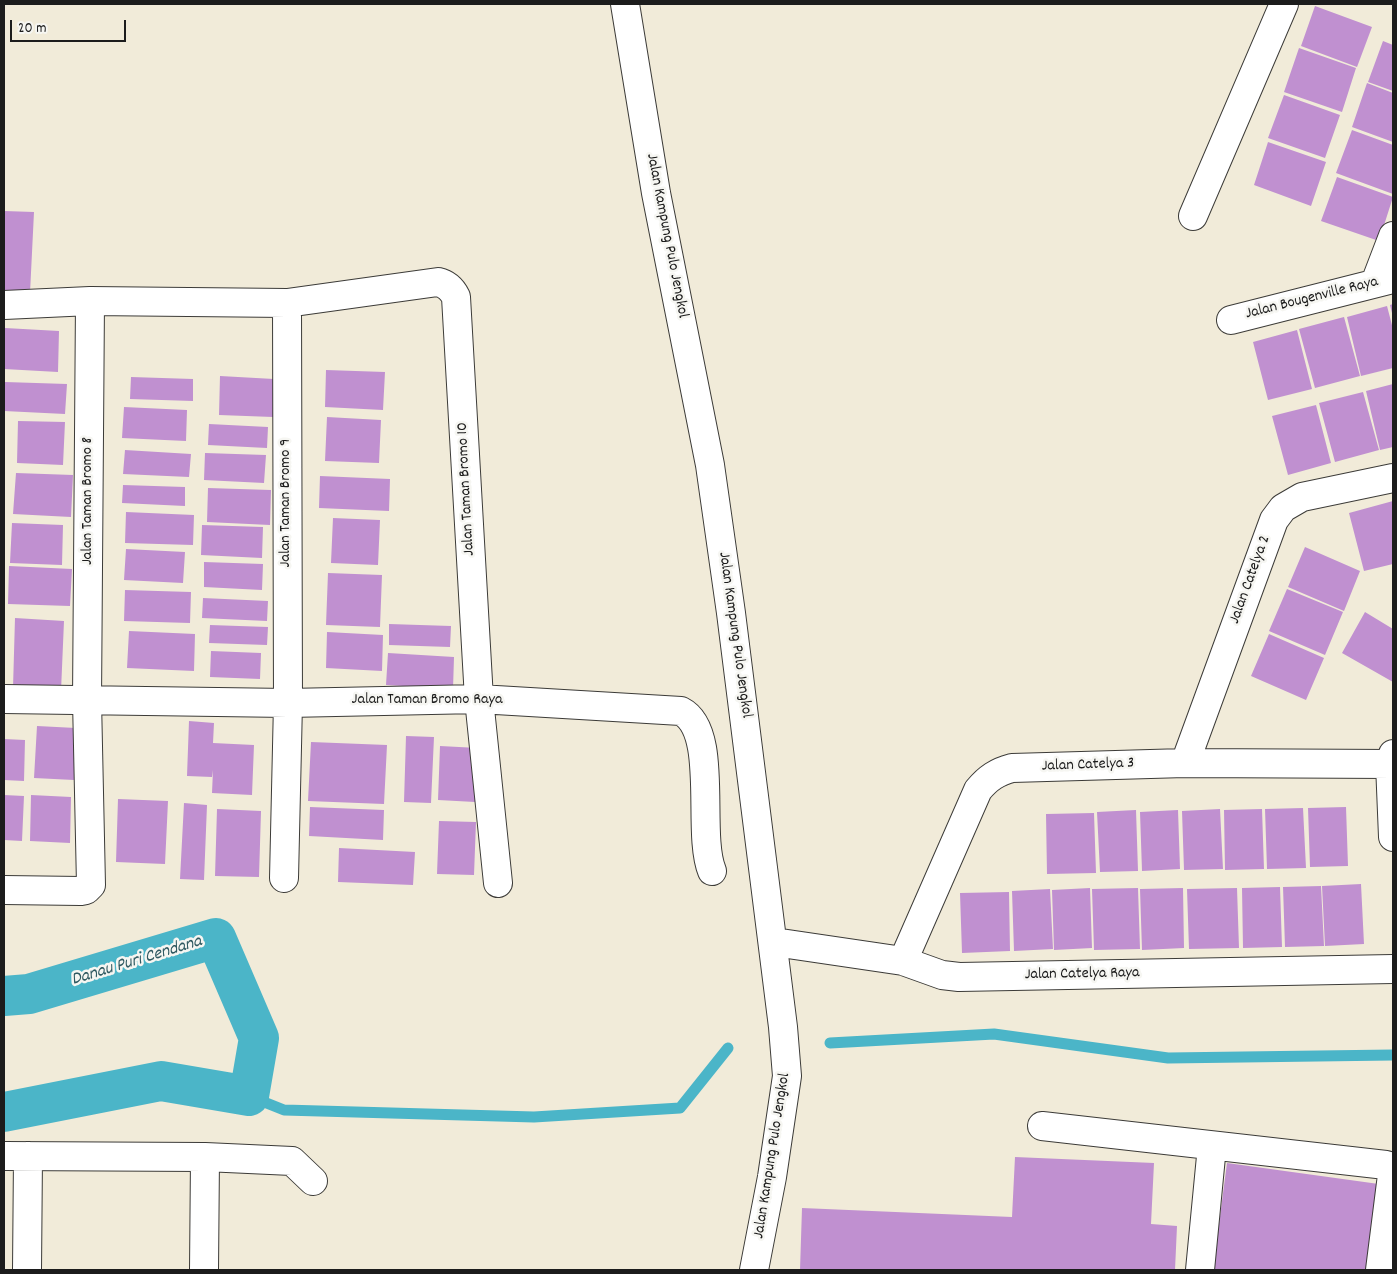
<!DOCTYPE html>
<style>
body{margin:0}
#map{position:relative;width:1397px;height:1274px;overflow:hidden;background:#f1ebd9;font-family:Dekko,sans-serif}
canvas{display:block}
.frame{position:absolute;inset:0;border:5px solid #1c1c1c;pointer-events:none}
.scale{position:absolute;left:10px;top:20px;width:116px;height:22px;box-sizing:border-box;border:2px solid #1c1c1c;border-top:0;padding-left:6px;font-size:15px;line-height:18px;white-space:nowrap;color:#1c1c1c;-webkit-text-stroke:4px #f6f6f2;paint-order:stroke}
</style>
<div id="map">
<canvas width="1397" height="1274"></canvas>
<div class="frame"></div>
<div class="scale">20 m</div>
</div>
<script>
const context = document.querySelector('canvas').getContext('2d');
context.lineJoin = 'round';
function strokePath(path, color, width, dash) { context.strokeStyle = color; context.lineWidth = width; context.lineCap = dash ? 'butt' : 'round'; context.setLineDash(dash || []); context.stroke(path); }
function fillPath(path, color) { context.fillStyle = color; context.fill(path, 'evenodd'); }
function drawText(font, color, halo, rows, align = 'center') {
  context.font = font + ' Dekko,sans-serif'; context.lineWidth = 5; context.setLineDash([]); context.textBaseline = 'middle'; context.strokeStyle = halo; context.fillStyle = color; for (const [text, x, y, turn = 0] of rows) {
    context.save(); context.translate(x, y); context.rotate((+turn || 0) * Math.PI / 180); context.textAlign = isNaN(turn) ? turn : align; if (halo) context.strokeText(text, 0, 0); context.fillText(text, 0, 0); context.restore();
  }
}
strokePath(new Path2D(`
 M 237,988 L 259,1038 L 249,1096 L 284,1110 L 534,1117 L 680,1108 L 728,1048
 M 830,1043 L 994,1034 L 1168,1058 L 1393,1055`), '#4bb5c8', 11);
strokePath(new Path2D(`
 M 4,996 L 29,994 L 216,938 L 259,1038 L 249,1096 L 161,1081 L 4,1112`), '#4bb5c8', 40);
fillPath(new Path2D(`
 M 1315,6 L 1372,27 L 1357,67 L 1301,46 Z
 M 1383,41 L 1393,45 L 1393,91 L 1368,82 Z
 M 1299,48 L 1356,68 L 1342,112 L 1284,92 Z
 M 1367,83 L 1393,93 L 1393,142 L 1352,127 Z
 M 1284,95 L 1340,115 L 1325,158 L 1268,138 Z
 M 1352,130 L 1393,145 L 1393,194 L 1336,173 Z
 M 1268,142 L 1326,162 L 1311,206 L 1254,185 Z
 M 1337,177 L 1393,197 L 1379,241 L 1321,221 Z
 M 4,211 L 34,212 L 30,293 L 4,292 Z
 M 1393,304 L 1393,317 L 1390,305 Z
 M 1387,306 L 1393,329 L 1393,368 L 1361,376 L 1347,317 Z
 M 1344,317 L 1360,376 L 1315,388 L 1299,329 Z
 M 5,328 L 59,331 L 58,372 L 4,369 Z
 M 1297,330 L 1312,389 L 1268,400 L 1253,342 Z
 M 326,370 L 385,372 L 383,410 L 325,407 Z
 M 220,376 L 274,379 L 273,417 L 219,415 Z
 M 131,377 L 193,379 L 193,401 L 130,399 Z
 M 5,382 L 67,384 L 65,414 L 4,411 Z
 M 1393,384 L 1393,447 L 1380,450 L 1366,391 Z
 M 1363,392 L 1379,450 L 1335,462 L 1319,403 Z
 M 1316,405 L 1331,463 L 1288,475 L 1272,416 Z
 M 124,407 L 187,410 L 186,441 L 122,438 Z
 M 327,417 L 381,420 L 379,463 L 325,461 Z
 M 18,421 L 65,422 L 63,465 L 17,463 Z
 M 209,424 L 268,427 L 267,448 L 208,445 Z
 M 125,450 L 191,454 L 189,477 L 123,474 Z
 M 205,453 L 266,455 L 264,483 L 204,480 Z
 M 16,473 L 73,475 L 71,517 L 13,514 Z
 M 320,476 L 390,479 L 389,511 L 319,508 Z
 M 123,485 L 185,487 L 185,506 L 122,503 Z
 M 208,488 L 271,490 L 270,525 L 207,522 Z
 M 1393,501 L 1393,564 L 1364,571 L 1349,513 Z
 M 126,512 L 194,515 L 193,545 L 125,543 Z
 M 333,518 L 380,520 L 378,565 L 331,563 Z
 M 12,523 L 63,525 L 62,565 L 10,563 Z
 M 202,525 L 263,527 L 262,558 L 201,555 Z
 M 1305,547 L 1360,571 L 1344,611 L 1288,587 Z
 M 126,549 L 185,552 L 183,583 L 124,580 Z
 M 204,562 L 263,564 L 262,590 L 204,587 Z
 M 9,566 L 72,569 L 70,606 L 8,604 Z
 M 328,573 L 382,575 L 380,627 L 326,625 Z
 M 1287,589 L 1343,612 L 1325,655 L 1269,631 Z
 M 125,590 L 191,592 L 190,623 L 124,621 Z
 M 203,598 L 268,601 L 267,621 L 202,618 Z
 M 1365,612 L 1393,629 L 1393,682 L 1342,653 Z
 M 15,618 L 64,621 L 61,691 L 13,688 Z
 M 389,624 L 451,626 L 450,647 L 389,645 Z
 M 210,625 L 268,627 L 267,645 L 209,643 Z
 M 129,631 L 195,634 L 194,671 L 127,668 Z
 M 327,632 L 383,635 L 382,671 L 326,668 Z
 M 1269,634 L 1324,658 L 1306,700 L 1251,676 Z
 M 211,651 L 261,653 L 260,679 L 210,677 Z
 M 388,653 L 454,657 L 453,689 L 386,685 Z
 M 189,721 L 214,723 L 213,743 L 254,745 L 252,795 L 212,793 L 213,770 L 212,777 L 187,776 Z
 M 37,726 L 76,728 L 74,780 L 34,778 Z
 M 406,736 L 434,737 L 431,803 L 404,802 Z
 M 4,739 L 25,740 L 24,781 L 4,780 Z
 M 311,742 L 387,745 L 384,804 L 308,801 Z
 M 440,746 L 478,748 L 475,802 L 438,800 Z
 M 4,795 L 24,796 L 22,841 L 4,840 Z
 M 31,795 L 71,797 L 70,843 L 30,841 Z
 M 118,799 L 168,801 L 165,864 L 116,862 Z
 M 184,803 L 207,805 L 204,880 L 180,879 Z
 M 310,807 L 384,810 L 383,840 L 309,836 Z
 M 1346,807 L 1348,866 L 1310,867 L 1308,808 Z
 M 1303,808 L 1306,868 L 1267,869 L 1265,809 Z
 M 217,809 L 261,811 L 259,877 L 215,876 Z
 M 1220,809 L 1223,869 L 1184,870 L 1182,811 Z
 M 1262,809 L 1264,869 L 1225,870 L 1224,810 Z
 M 1136,810 L 1138,871 L 1100,872 L 1097,812 Z
 M 1178,810 L 1180,869 L 1142,871 L 1140,812 Z
 M 1094,813 L 1096,873 L 1047,874 L 1046,814 Z
 M 439,821 L 476,822 L 474,875 L 437,874 Z
 M 339,848 L 415,852 L 413,885 L 338,882 Z
 M 1361,884 L 1364,944 L 1325,946 L 1322,886 Z
 M 1321,886 L 1324,946 L 1285,947 L 1283,887 Z
 M 1280,887 L 1282,947 L 1243,948 L 1242,888 Z
 M 1090,888 L 1092,948 L 1054,950 L 1052,890 Z
 M 1138,888 L 1140,949 L 1094,950 L 1092,889 Z
 M 1183,888 L 1184,948 L 1142,950 L 1140,889 Z
 M 1237,888 L 1239,948 L 1189,949 L 1187,889 Z
 M 1050,889 L 1053,949 L 1014,951 L 1012,891 Z
 M 1009,892 L 1010,951 L 962,953 L 960,893 Z
 M 1015,1157 L 1154,1163 L 1151,1224 L 1177,1226 L 1175,1270 L 800,1270 L 802,1208 L 1012,1217 Z
 M 1227,1163 L 1386,1185 L 1375,1270 L 1213,1270 Z`), '#c090d0');
const minor = new Path2D(`
 M 625,4 L 656,193 L 710,465 L 731,613 L 783,1027 L 787,1076 L 772,1177 L 754,1270
 M 1193,216 L 1284,4
 M 1375,283 L 1393,236
 M 4,305 L 90,301 L 287,303 L 438,282 C 447,284 452,289 456,297 L 479,699 L 498,883
 M 1231,320 L 1393,279
 M 4,699 L 288,703 L 479,699 L 681,711 C 720,731 696,832 712,871
 M 1393,754 L 1390,764 L 1393,837
 M 1185,763 L 1274,520 L 1283,508 L 1302,497 L 1393,478
 M 284,878 L 288,703 L 287,303
 M 4,890 L 81,891 L 86,890 L 91,885 L 87,700 L 90,301
 M 774,942 L 903,961 L 942,975 L 959,977 L 1393,969
 M 903,961 L 978,790 C 988,778 997,772 1012,768 L 1185,763 L 1393,764
 M 1042,1126 L 1386,1165 L 1390,1169 L 1392,1175 L 1380,1270
 M 4,1156 L 205,1157 L 292,1161 L 313,1181
 M 27,1270 L 28,1156
 M 204,1270 L 205,1157
 M 1200,1270 L 1212,1146`);
strokePath(minor, '#3c3b38', 30);
strokePath(minor, '#fff', 28);
drawText('16px', '#1c1c1c', '#f6f6f2', [
 ["Jalan Kampung Pulo Jengkol",666,236,79],
 ["Jalan Bougenville Raya",1312,299,-14],
 ["Jalan Taman Bromo 10",467,489,-93],
 ["Jalan Taman Bromo 8",89,501,-90],
 ["Jalan Taman Bromo 9",287,503,-90],
 ["Jalan Catelya 2",1251,580,-70],
 ["Jalan Kampung Pulo Jengkol",734,635,82],
 ["Jalan Taman Bromo Raya",427,701],
 ["Jalan Catelya 3",1088,766,-2],
 ["Jalan Catelya Raya",1082,975,-1],
 ["Jalan Kampung Pulo Jengkol",773,1156,-81]
]);
drawText('italic 18px', '#2f5961', '#f6f6f2', [
 ["Danau Puri Cendana",137,962,-17]
]);
</script>
